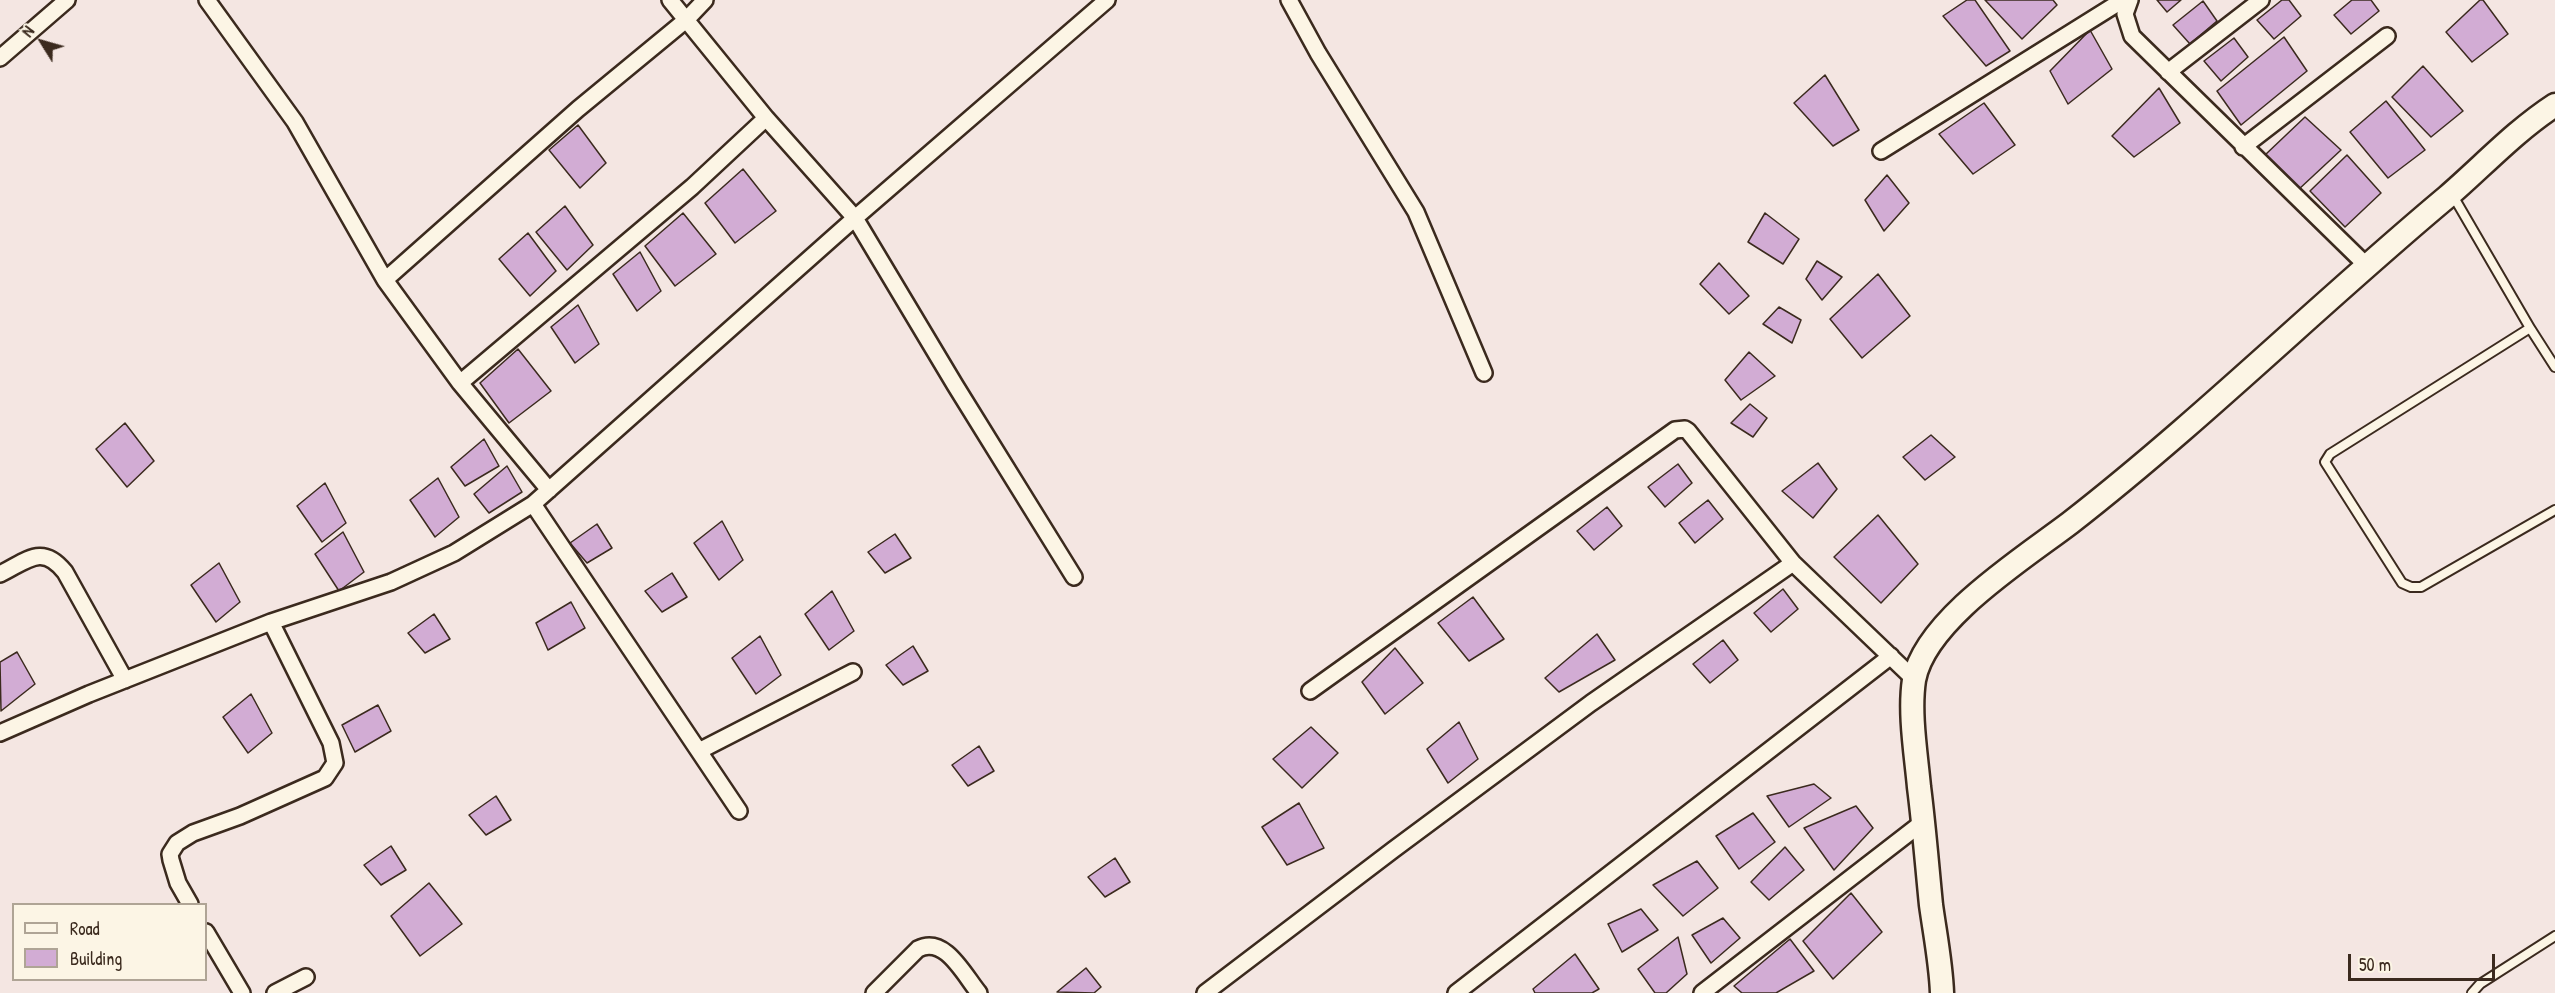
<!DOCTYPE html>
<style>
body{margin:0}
#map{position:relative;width:2555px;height:993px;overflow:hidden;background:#f4e6e2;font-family:"Patrick Hand",sans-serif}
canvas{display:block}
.legend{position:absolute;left:12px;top:903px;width:195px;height:78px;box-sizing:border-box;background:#fcf5e5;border:2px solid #afa495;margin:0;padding:8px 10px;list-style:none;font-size:18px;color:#3b2a1e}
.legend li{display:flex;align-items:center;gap:12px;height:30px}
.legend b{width:30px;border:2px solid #afa495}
.north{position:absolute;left:12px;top:12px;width:60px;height:60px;-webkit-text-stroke:4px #fcf5e5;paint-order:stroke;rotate:307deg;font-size:16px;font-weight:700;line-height:24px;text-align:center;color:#3b2a1e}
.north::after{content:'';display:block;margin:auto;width:21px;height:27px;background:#3b2a1e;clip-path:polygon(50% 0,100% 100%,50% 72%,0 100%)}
.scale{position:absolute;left:2348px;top:954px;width:147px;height:27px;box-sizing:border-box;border:3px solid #3b2a1e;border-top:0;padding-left:8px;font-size:18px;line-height:21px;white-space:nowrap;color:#3b2a1e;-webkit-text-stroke:4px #fcf5e5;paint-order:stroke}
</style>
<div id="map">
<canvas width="2555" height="993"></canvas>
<ul class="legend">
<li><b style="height:8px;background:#fcf5e5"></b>Road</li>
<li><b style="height:16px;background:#d2acd4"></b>Building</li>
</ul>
<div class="north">N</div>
<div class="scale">50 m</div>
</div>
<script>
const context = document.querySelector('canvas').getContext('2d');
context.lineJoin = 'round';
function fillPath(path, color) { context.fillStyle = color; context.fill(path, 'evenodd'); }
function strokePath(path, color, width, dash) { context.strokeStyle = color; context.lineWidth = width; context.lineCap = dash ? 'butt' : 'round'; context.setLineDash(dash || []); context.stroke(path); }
const building = new Path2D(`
 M 1967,0 L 1975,0 L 2010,51 L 1986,66 L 1943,16 Z
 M 1985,0 L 2053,0 L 2057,5 L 2022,39 Z
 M 2157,0 L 2181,0 L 2167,12 Z
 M 2282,0 L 2289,0 L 2301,16 L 2274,39 L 2257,20 Z
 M 2352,0 L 2371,0 L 2379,11 L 2351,34 L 2334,15 Z
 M 2480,0 L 2483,0 L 2508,34 L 2472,62 L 2446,32 Z
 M 2203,1 L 2217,21 L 2190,44 L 2173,25 Z
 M 2090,30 L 2112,69 L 2068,104 L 2050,71 Z
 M 2284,37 L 2307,71 L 2241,125 L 2217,91 Z
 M 2234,38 L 2248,57 L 2221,81 L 2204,61 Z
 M 2423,66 L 2463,111 L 2431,137 L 2392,97 Z
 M 1825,75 L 1859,130 L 1833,146 L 1794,103 Z
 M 2159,88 L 2180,123 L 2134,157 L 2112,136 Z
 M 2386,101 L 2425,150 L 2388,178 L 2350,132 Z
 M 1984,103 L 2015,145 L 1973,174 L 1939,134 Z
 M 2305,117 L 2341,150 L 2298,190 L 2265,155 Z
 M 578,125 L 606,163 L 580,188 L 549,150 Z
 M 2347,155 L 2381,193 L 2345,227 L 2310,191 Z
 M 743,169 L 776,211 L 735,243 L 705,203 Z
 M 1887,175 L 1909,203 L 1884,231 L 1865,200 Z
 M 565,206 L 593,245 L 567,270 L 536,232 Z
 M 683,213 L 716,254 L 675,286 L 645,246 Z
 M 1765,213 L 1799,239 L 1783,264 L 1748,242 Z
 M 528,233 L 556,271 L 530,296 L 499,259 Z
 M 640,252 L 661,291 L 637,311 L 613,274 Z
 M 1817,261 L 1842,277 L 1822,300 L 1806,279 Z
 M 1719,263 L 1749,296 L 1729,314 L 1700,284 Z
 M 1878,274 L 1910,316 L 1862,358 L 1830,319 Z
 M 578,305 L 599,344 L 575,363 L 551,327 Z
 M 1779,307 L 1801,320 L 1792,343 L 1763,324 Z
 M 518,349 L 551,391 L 509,423 L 480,383 Z
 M 1749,352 L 1775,376 L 1741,400 L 1725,380 Z
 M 1750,404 L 1767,418 L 1753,437 L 1731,423 Z
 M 125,423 L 154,461 L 127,487 L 96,449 Z
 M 1931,435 L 1955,457 L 1925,480 L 1903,457 Z
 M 484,439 L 499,466 L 465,486 L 451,467 Z
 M 1818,463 L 1837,489 L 1813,518 L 1782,491 Z
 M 1678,464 L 1692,483 L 1665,507 L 1648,487 Z
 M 507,466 L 522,492 L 489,513 L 474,494 Z
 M 438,478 L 459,517 L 435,537 L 410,500 Z
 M 325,483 L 346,523 L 322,542 L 297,506 Z
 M 1708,500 L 1723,519 L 1695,543 L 1679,523 Z
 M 1607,507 L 1622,526 L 1594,550 L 1577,531 Z
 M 1878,515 L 1918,564 L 1881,603 L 1834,557 Z
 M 722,521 L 743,560 L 719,580 L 694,543 Z
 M 597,524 L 612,548 L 587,563 L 570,543 Z
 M 343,532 L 364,572 L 339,591 L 315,554 Z
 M 895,534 L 911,558 L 885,573 L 868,552 Z
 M 219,563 L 240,602 L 216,622 L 191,585 Z
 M 672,573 L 687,597 L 662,612 L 645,591 Z
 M 1783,589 L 1798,609 L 1771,632 L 1754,613 Z
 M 832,591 L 854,631 L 829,650 L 805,614 Z
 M 1473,597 L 1504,639 L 1469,661 L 1438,623 Z
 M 571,602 L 585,628 L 548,650 L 536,623 Z
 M 434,614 L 450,639 L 425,653 L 408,633 Z
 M 1597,634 L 1615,660 L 1559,692 L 1545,678 Z
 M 760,636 L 781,675 L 756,694 L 732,658 Z
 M 1723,640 L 1738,660 L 1710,683 L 1693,664 Z
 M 913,646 L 928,671 L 903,685 L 886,665 Z
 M 1395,648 L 1423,683 L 1385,714 L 1362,682 Z
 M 17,652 L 35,684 L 1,711 L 0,662 Z
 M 251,694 L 272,733 L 248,753 L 223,717 Z
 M 378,705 L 391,731 L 355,752 L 342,725 Z
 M 1459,722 L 1478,759 L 1448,783 L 1427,749 Z
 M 1311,727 L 1338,753 L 1302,788 L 1273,759 Z
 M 979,746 L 994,771 L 968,786 L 952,765 Z
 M 1814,784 L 1831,798 L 1789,827 L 1767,796 Z
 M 496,796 L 511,820 L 486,835 L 469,815 Z
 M 1299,803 L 1324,848 L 1287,865 L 1262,827 Z
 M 1856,806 L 1873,828 L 1834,870 L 1804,828 Z
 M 1753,813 L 1775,842 L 1739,869 L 1716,836 Z
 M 391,846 L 406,870 L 381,885 L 364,865 Z
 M 1785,847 L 1804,870 L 1769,900 L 1751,882 Z
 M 1115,858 L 1130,882 L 1105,897 L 1088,877 Z
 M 1697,861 L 1718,888 L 1683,916 L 1653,885 Z
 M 429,883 L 462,924 L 420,956 L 391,916 Z
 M 1851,893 L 1882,932 L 1833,979 L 1803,941 Z
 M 1641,909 L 1658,930 L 1622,952 L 1608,924 Z
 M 1723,918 L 1740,938 L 1711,963 L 1692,935 Z
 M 1678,937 L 1687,974 L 1666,993 L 1655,993 L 1638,969 Z
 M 1790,939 L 1814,971 L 1776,993 L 1742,993 L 1734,986 Z
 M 1575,954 L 1599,989 L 1592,993 L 1535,993 L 1533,989 Z
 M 1086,968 L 1101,987 L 1094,993 L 1057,992 Z`);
fillPath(building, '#d2acd4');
strokePath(building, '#3b2a1e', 1.5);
const service = new Path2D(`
 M 2452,194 L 2530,328 L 2555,367
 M 2530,328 L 2330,454 L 2325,462 L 2402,583 L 2411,587 L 2421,587 L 2555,510
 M 2472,993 L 2480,984 L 2555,936`);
const minor = new Path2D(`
 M 207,0 L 295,122 L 385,280
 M 670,0 L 766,118 L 855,218 L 955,385 L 1074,577
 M 1289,0 L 1318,53 L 1416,212 L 1484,373
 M 2130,0 L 2125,14 L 2132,36 L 2366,265
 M 0,58 L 67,0
 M 2168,72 L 2261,0
 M 2243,147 L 2387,36
 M 1881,151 L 2123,0
 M 460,383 L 692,187 L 766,118
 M 549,490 L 460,383 L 385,280 L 578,109 L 686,20 L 705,0
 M 533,504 L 739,811
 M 0,574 C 27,561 42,543 65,572 L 125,680
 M 1310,691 L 1675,430 L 1685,429 L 1688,431 L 1793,563
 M 0,733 L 89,694 L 271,622 L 391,582 L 454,553 L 533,504 L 855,218 L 1107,0
 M 699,751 L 853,672
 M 190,904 L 178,883 L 171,860 L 170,854 L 177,843 L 193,833 L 240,816 L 325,778 L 335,763 L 331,743 L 271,622
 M 206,932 L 242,993
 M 275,993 L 306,977
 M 874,993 L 918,949 C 945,935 964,975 979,993
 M 1205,993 L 1393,850 L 1591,703 L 1793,563 L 1914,679
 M 1456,993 L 1891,656
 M 1702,993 L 1923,822`);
const secondary = new Path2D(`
 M 1942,993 C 1941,964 1935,934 1931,905 C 1927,865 1924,826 1919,787 C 1916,754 1909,713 1914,680 C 1925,620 2024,558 2070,523 C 2201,421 2320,303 2447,197 C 2483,166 2515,131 2555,105`);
strokePath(service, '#3b2a1e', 12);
strokePath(minor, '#3b2a1e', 20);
strokePath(secondary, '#3b2a1e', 27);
strokePath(service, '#fcf5e5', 8);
strokePath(minor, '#fcf5e5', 15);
strokePath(secondary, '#fcf5e5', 22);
</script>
